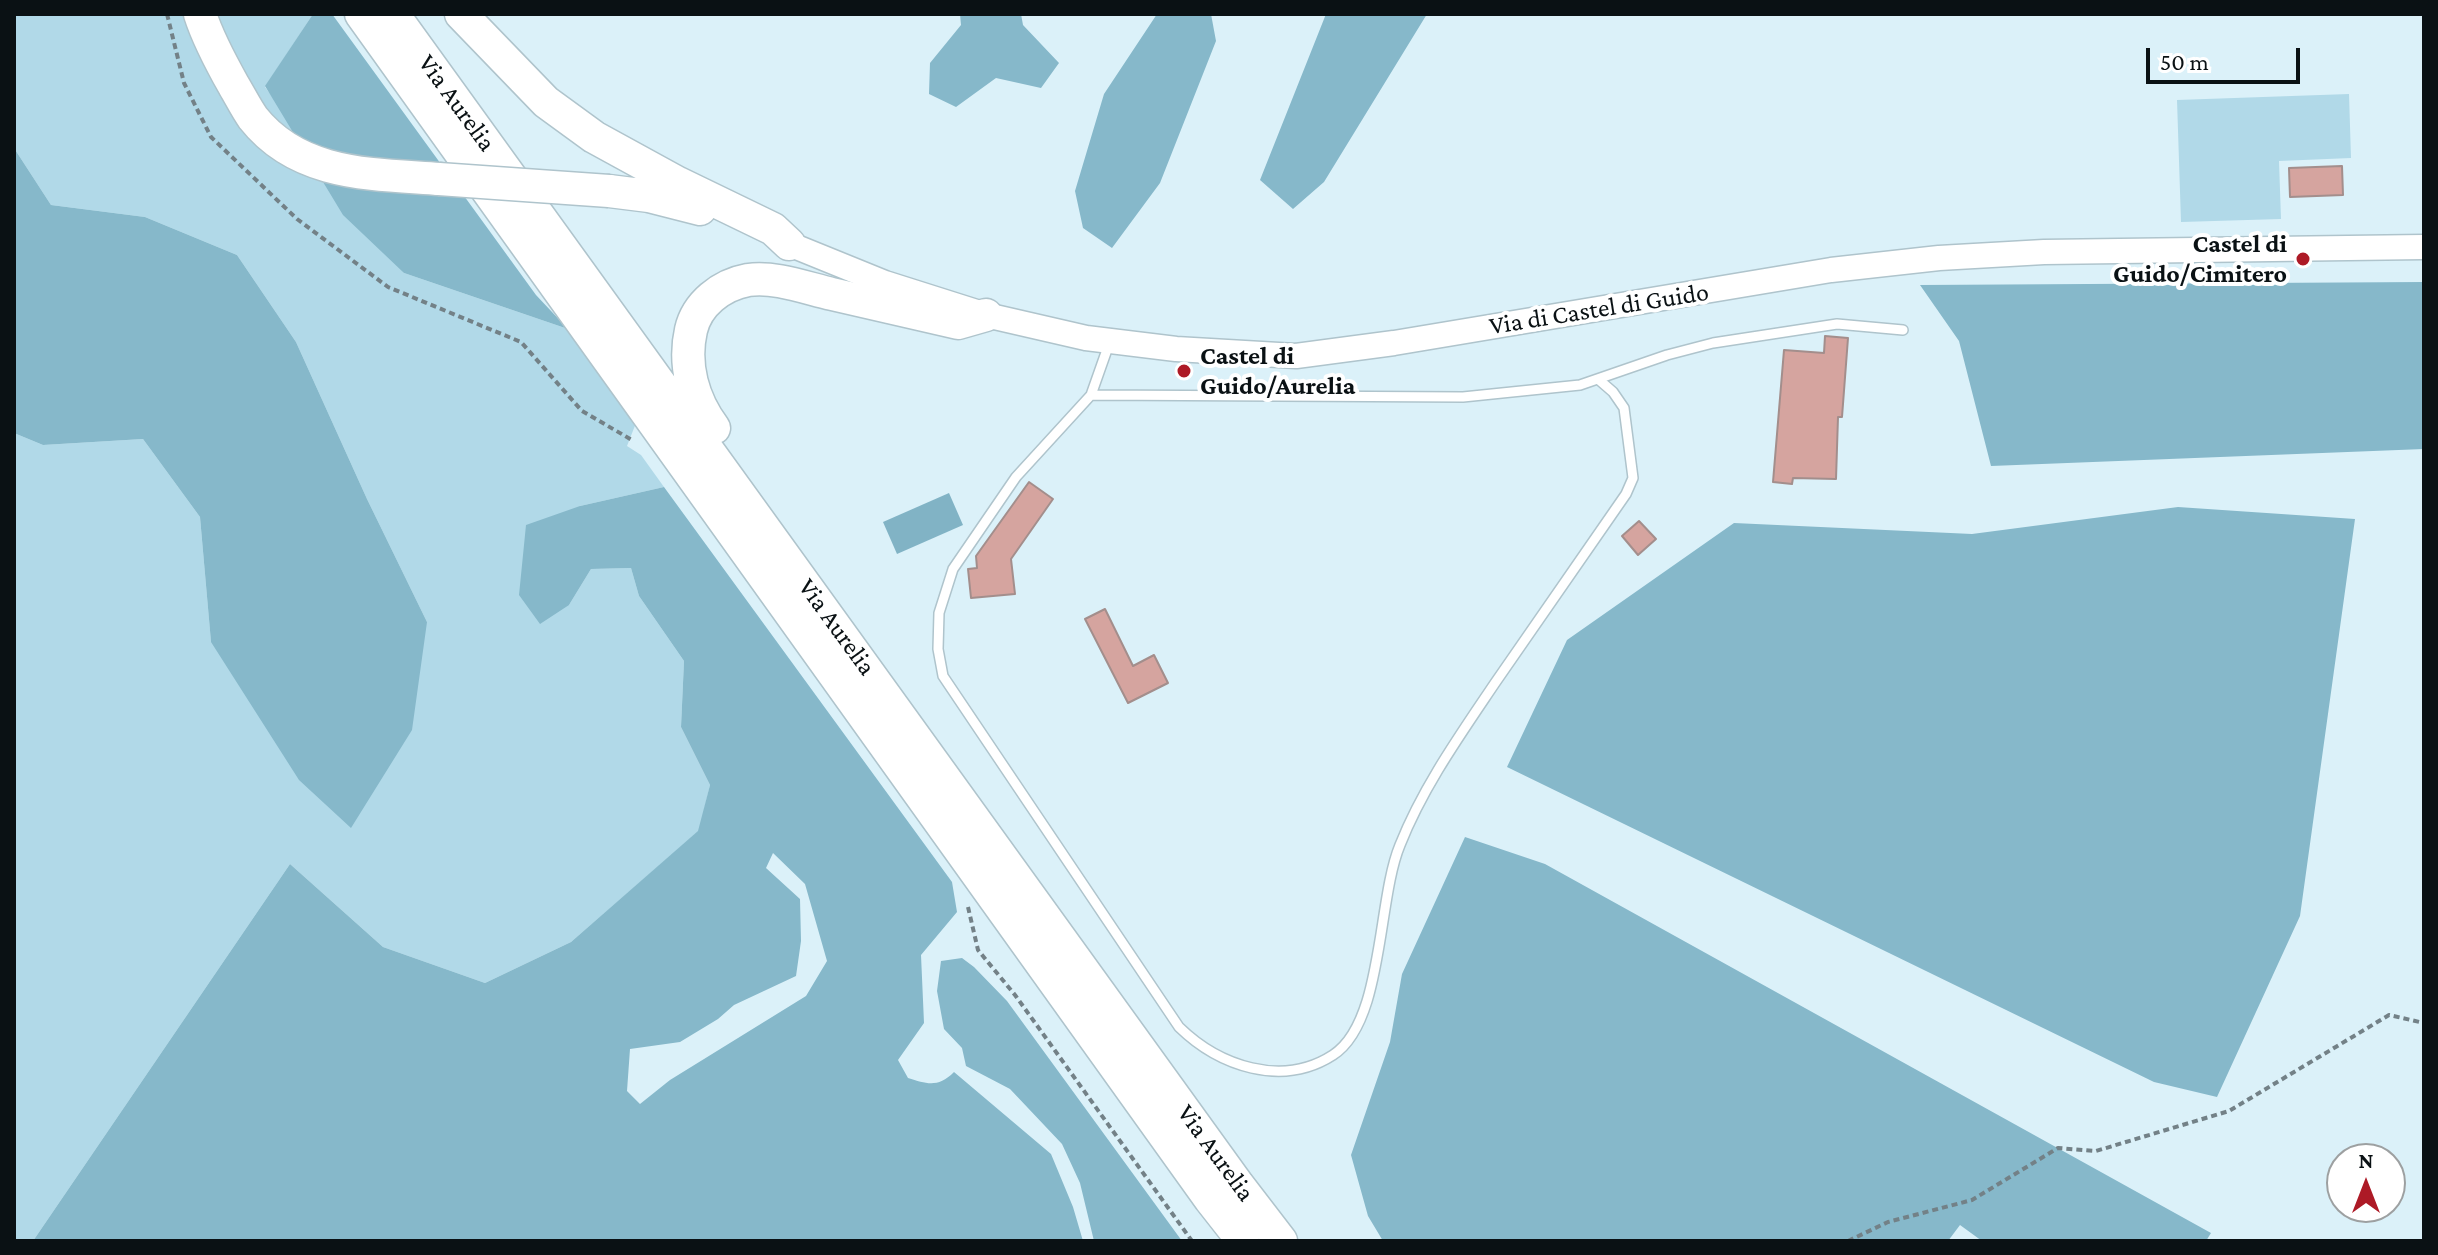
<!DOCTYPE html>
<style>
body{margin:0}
#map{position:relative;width:2438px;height:1255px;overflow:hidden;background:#dbf1f9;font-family:"Crimson Pro",serif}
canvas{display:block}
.frame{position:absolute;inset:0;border:16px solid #0a1114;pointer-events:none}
.north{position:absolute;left:2326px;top:1143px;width:80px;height:80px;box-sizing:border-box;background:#fff;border:2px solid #9da0a1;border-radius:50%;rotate:0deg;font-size:22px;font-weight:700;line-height:32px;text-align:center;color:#0a1114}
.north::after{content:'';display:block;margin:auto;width:28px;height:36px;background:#ad1a26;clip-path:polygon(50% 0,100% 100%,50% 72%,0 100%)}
.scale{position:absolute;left:2146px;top:48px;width:154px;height:36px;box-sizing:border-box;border:4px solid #0a1114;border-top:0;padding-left:10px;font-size:24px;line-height:28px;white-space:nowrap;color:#0a1114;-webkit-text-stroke:6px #fff;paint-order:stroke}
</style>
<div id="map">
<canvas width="2438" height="1255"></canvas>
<div class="frame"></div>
<div class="north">N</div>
<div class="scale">50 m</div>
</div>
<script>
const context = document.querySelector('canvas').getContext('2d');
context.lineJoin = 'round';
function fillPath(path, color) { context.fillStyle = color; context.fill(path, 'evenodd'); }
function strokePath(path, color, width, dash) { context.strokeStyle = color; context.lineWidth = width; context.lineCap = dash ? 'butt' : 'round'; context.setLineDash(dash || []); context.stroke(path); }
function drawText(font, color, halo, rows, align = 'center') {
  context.font = font + ' "Crimson Pro",serif'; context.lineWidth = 8; context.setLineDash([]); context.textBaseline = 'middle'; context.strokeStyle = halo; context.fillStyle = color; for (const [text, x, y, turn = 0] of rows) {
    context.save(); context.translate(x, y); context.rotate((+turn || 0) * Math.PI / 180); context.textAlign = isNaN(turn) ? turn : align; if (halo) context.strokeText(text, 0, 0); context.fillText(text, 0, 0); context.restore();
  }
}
fillPath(new Path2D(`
 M 14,14 L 313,14 L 265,87 L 404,273 L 568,329 L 636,423 L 627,446 L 641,455 L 664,487 L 580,506 L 569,605 L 591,569 L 631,568 L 639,596 L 684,661 L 681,727 L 710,785 L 699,831 L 571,942 L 485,983 L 383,947 L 290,864 L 33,1241 L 14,1241 L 14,433 L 43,445 L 143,439 L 200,517 L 211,642 L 427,622 L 367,499 L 296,342 L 237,255 L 145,217 L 51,205 L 14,148 Z
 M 2349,94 L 2351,158 L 2279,161 L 2281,219 L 2181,222 L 2177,100 Z`), '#b1d9e8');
fillPath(new Path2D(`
 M 313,14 L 332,14 L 536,295 L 568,329 L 404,273 L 343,215 L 265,86 Z
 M 960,14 L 1021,14 L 1023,25 L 1059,63 L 1041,88 L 996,78 L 956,107 L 929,94 L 930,63 L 961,25 Z
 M 1157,14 L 1211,14 L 1216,41 L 1160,183 L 1112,248 L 1083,228 L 1075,191 L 1104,94 Z
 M 1326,14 L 1427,14 L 1324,182 L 1293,209 L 1260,180 Z
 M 14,148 L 51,205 L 145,217 L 237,255 L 296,342 L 367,499 L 427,622 L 412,730 L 351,828 L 299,780 L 211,642 L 200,517 L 143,439 L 43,445 L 14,433 Z
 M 2424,282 L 2424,449 L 1991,466 L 1959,341 L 1920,285 Z
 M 664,487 L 952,882 L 957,912 L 921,955 L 924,1023 L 898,1060 L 908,1078 C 927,1084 938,1088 954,1072 L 1051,1154 L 1073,1207 L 1083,1241 L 33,1241 L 290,864 L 383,947 L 485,983 L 571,942 L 698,831 L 710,785 L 681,727 L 684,661 L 639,596 L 631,568 L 591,569 L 569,605 L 540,624 L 519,595 L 526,525 L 580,506 ZM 773,853 L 805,884 L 827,961 L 806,996 L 670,1080 L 640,1104 L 627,1091 L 630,1049 L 680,1042 L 718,1019 L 734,1005 L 796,976 L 801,941 L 800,899 L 766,868 Z
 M 2178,507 L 2355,519 L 2300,916 L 2217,1097 L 2154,1082 L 1507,767 L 1567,640 L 1734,523 L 1972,534 Z
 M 1465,837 L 1545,864 L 2211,1233 L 2206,1241 L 1982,1241 L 1960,1225 L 1948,1241 L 1383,1241 L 1368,1216 L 1351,1155 L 1390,1042 L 1402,974 Z
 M 962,958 L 974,967 L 1007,1001 L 1182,1241 L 1094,1241 L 1080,1183 L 1062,1144 L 1010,1089 L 966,1066 L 962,1048 L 944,1029 L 937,991 L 941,961 Z`), '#86b8ca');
fillPath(new Path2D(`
 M 949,493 L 963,525 L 897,554 L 883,522 Z`), '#81b3c5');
const building = new Path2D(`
 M 2342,166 L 2343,195 L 2290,197 L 2289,168 Z
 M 1825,336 L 1848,338 L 1842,417 L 1838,417 L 1836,479 L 1793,478 L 1792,484 L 1773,482 L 1784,350 L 1824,353 Z
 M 1029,482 L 1053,499 L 1011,559 L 1015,594 L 971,598 L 968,569 L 977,568 L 976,556 Z
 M 1639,521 L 1656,539 L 1638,555 L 1622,536 Z
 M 1105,609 L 1133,666 L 1154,655 L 1168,683 L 1128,703 L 1085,619 Z`);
fillPath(building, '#d5a49f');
strokePath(building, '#a38e8c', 2);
const service = new Path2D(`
 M 1109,344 L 1091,395 L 1016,477 L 953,569 L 939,613 L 938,649 L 943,676 L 1179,1027 C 1219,1066 1282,1088 1333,1055 C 1384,1022 1377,900 1400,845 C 1423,787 1460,735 1495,683 C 1538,620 1582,557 1626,494 L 1633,478 L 1624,408 L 1613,392 L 1598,379
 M 1091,395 L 1463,397 L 1580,385 L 1667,355 L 1713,343 L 1837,324 L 1903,330`);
const tertiary = new Path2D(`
 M 789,244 L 885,283 L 986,315 L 1086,338 L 1176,349 L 1296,356 L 1394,343 L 1831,270 L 1939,258 L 2044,252 L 2424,247`);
const trunk = new Path2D(`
 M 200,14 C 208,39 221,63 234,86 C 240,96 246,108 253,118 C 299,176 371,174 439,179
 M 361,14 L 1210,1199 L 1243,1241
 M 393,14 L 1238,1185 L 1281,1241
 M 461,14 L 546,102 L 594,137 L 678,183 L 773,229 L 789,244
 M 609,191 L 649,196 L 700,209
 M 714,428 C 693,400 683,365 691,330 C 697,304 721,285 748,280 C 775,276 806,288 832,294 C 874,304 916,313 958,323 L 986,315`);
strokePath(service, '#afc4cc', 12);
strokePath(tertiary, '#afc4cc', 27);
strokePath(trunk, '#afc4cc', 35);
strokePath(new Path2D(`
 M 167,14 L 184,83 L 211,137 L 297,219 L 388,287 L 521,342 L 582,411 L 632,440
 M 968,907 L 978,950 L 1015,995 L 1192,1241
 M 1848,1241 L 1888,1222 L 1972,1200 L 2058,1148 L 2096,1151 L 2229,1111 L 2389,1015 L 2424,1023`), '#738187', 4, [6, 4]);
strokePath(service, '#fff', 9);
strokePath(tertiary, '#fff', 24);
strokePath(trunk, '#fff', 32);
const trunkBridge = new Path2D(`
 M 439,179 L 609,191`);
strokePath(trunkBridge, '#afc4cc', 35, []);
strokePath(trunkBridge, '#fff', 32);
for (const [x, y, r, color] of [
 [2303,259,8,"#ad1a26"],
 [1184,371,8,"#ad1a26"]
]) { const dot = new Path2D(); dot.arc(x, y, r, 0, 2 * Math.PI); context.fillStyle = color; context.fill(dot); strokePath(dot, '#fff', 3); }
drawText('26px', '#0a1114', '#fff', [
 ["Via Aurelia",457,103,54],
 ["Via di Castel di Guido",1599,309,-9],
 ["Via Aurelia",837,627,54],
 ["Via Aurelia",1216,1153,54]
]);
drawText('bold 26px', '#0a1114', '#fff', [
 ["Castel di",2287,244],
 ["Guido/Cimitero",2287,274],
 ["Castel di",1200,356,"left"],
 ["Guido/Aurelia",1200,386,"left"]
], 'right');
</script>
